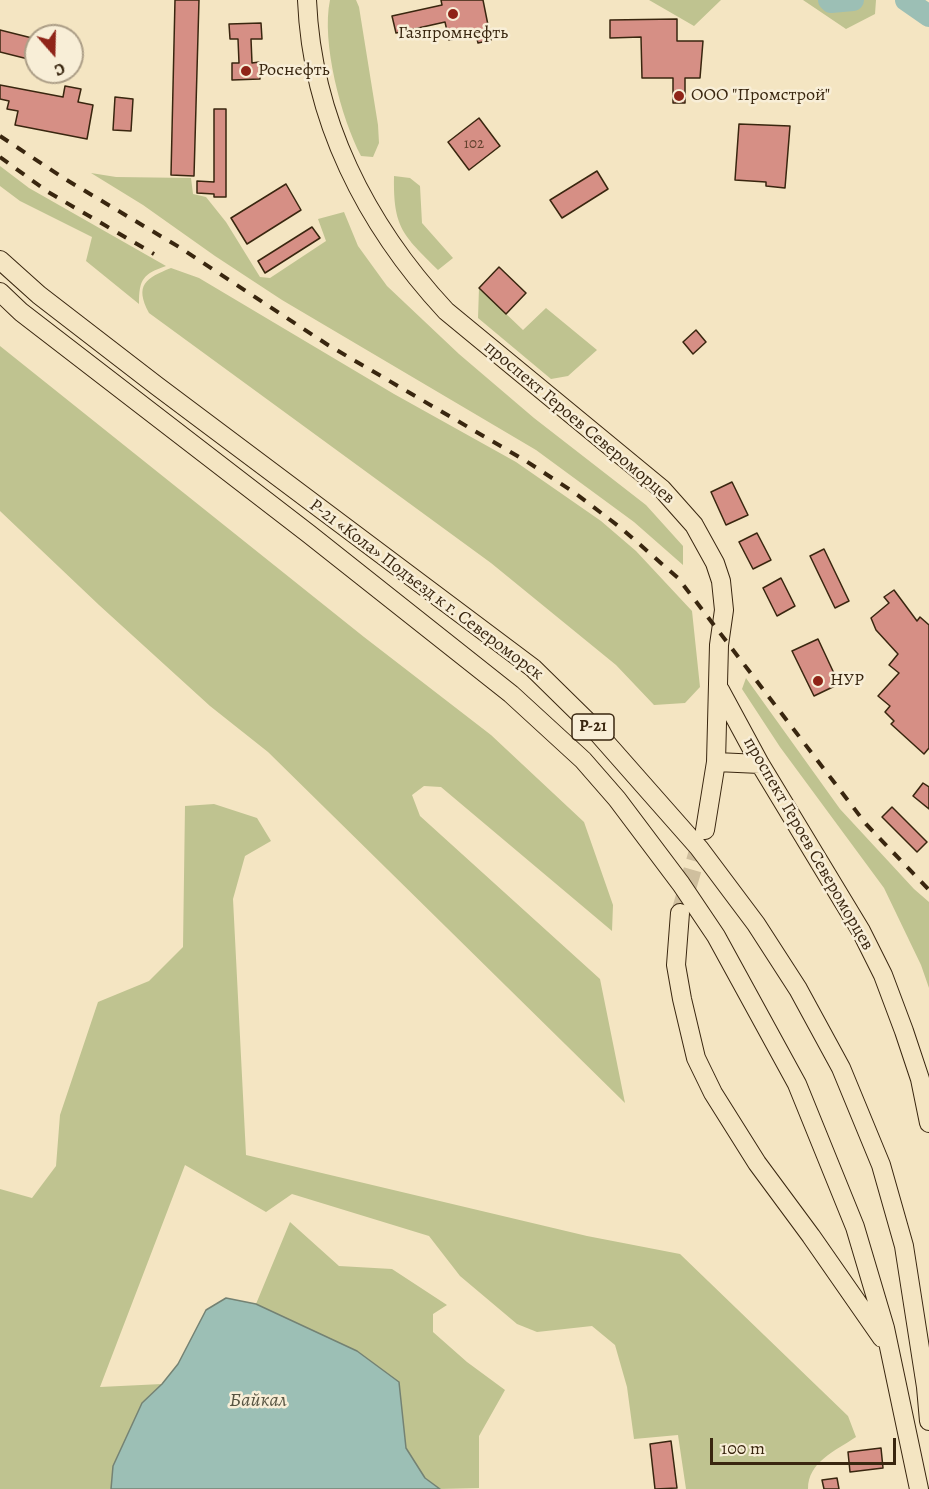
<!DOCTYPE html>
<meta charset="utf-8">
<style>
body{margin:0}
#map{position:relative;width:929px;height:1489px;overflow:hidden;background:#f4e5c2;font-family:Alegreya,serif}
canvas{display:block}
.north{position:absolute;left:24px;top:24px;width:60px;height:60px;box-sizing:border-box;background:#f8eed7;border:2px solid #ac9e87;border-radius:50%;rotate:160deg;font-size:16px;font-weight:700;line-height:24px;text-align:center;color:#39260f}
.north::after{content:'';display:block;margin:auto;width:21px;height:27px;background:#8f2418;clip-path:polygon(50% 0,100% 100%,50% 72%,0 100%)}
.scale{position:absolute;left:710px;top:1438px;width:186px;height:27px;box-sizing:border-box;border:3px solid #39260f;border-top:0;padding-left:8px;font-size:18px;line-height:21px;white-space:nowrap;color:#39260f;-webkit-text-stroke:4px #f8eed7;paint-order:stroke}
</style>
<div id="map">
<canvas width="929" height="1489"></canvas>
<div class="north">С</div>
<div class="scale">100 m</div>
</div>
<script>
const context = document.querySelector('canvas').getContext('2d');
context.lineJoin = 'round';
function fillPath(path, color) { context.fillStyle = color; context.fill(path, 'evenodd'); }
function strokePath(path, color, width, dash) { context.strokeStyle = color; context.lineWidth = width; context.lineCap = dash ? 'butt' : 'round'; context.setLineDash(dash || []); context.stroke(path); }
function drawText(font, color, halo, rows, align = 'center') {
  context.font = font + ' Alegreya,serif'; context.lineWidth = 5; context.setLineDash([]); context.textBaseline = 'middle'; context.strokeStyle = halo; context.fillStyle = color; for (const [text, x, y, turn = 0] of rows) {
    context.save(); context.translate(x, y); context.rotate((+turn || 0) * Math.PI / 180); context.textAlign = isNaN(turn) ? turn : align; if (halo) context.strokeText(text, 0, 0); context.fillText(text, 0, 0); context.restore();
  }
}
fillPath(new Path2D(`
 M 330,0 L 356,0 L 359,7 L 378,125 L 379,143 L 373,157 L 361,156 C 341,118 321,42 330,0 Z
 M 649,0 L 721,0 L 694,26 Z
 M 803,0 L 876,0 L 875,14 L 846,29 Z
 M 0,166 L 29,188 L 166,266 C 143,274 139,279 139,304 L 86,261 L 92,237 L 20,201 L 0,186 Z
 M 91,173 L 116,177 L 191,178 L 193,194 L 206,197 L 226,222 L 260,277 L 270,278 L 326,241 L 318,219 L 344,212 L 358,246 L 387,286 L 459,354 L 534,418 L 646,505 L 683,546 L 683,565 L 634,522 L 536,450 L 282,300 L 215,256 L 143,205 Z
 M 394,176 L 410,178 L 420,186 L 422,223 L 453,258 L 438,270 C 403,235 393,228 394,176 Z
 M 171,268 L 199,278 L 394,394 L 516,462 L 601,521 L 636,551 L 692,611 L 700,687 L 685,703 L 654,705 L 616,665 L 491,563 L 149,313 C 134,285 146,278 171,268 Z
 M 479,288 L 523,330 L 546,308 L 597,350 L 568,376 L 551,379 L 478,318 Z
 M 0,346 L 364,637 L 491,735 L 584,822 L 613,905 L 612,931 L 441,787 L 424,786 L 412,795 L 420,816 L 600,979 L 625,1103 L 268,752 L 210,706 L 99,605 L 0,511 Z
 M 746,678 L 840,809 L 914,889 L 929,902 L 929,988 L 921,965 L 884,888 L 780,747 L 742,689 Z
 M 214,804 L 257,818 L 271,841 L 245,856 L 233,899 L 246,1155 L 587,1236 L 680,1254 L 848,1416 L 856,1437 C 835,1451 808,1462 808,1489 L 686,1489 L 678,1435 L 634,1439 L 627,1387 L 615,1345 L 592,1326 L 537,1332 L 517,1324 L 460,1276 L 429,1236 L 292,1194 L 266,1212 L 185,1165 L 100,1387 L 162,1384 L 142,1403 L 113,1466 L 111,1489 L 0,1489 L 0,1189 L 32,1198 L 56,1166 L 60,1115 L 98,1002 L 149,981 L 183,947 L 185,806 Z
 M 290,1222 L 339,1266 L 392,1269 L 447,1305 L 433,1314 L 433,1332 L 467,1362 L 505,1390 L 479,1436 L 479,1488 L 440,1489 L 425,1478 L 406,1448 L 398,1382 L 357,1351 L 256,1304 Z`), '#bfc390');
const water = new Path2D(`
 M 226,1298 L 256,1304 L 357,1351 L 399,1382 L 406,1448 L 425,1478 L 440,1489 L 111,1489 L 113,1466 L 142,1403 L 162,1384 L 178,1364 L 206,1310 Z`);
fillPath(water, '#9cbfb5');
strokePath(water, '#748273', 1.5);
strokePath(new Path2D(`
 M 829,0 L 831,2 L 853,0
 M 906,0 L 929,16`), '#9cbfb5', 22);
const building = new Path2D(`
 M 175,0 L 199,0 L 194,176 L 171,175 Z
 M 441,0 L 483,0 L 491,40 L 478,43 L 476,35 L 449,40 L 445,22 L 396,33 L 392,16 L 442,5 Z
 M 677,19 L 677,41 L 703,41 L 700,78 L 685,78 L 685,103 L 673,103 L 673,78 L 642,78 L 641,37 L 610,38 L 610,20 Z
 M 261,23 L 262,39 L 251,39 L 252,63 L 259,62 L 260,79 L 232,80 L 232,63 L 239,63 L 238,39 L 230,39 L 229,24 Z
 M 0,30 L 36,39 L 36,61 L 0,52 Z
 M 0,85 L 63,97 L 65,86 L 81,89 L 78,102 L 93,105 L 87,139 L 15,125 L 18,111 L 7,109 L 9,101 L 0,99 Z
 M 115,97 L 133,99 L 131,131 L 113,130 Z
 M 214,109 L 226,109 L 226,197 L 214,197 L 214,194 L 197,193 L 197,181 L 214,182 Z
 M 479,118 L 500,146 L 469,170 L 448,142 Z
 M 739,124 L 790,126 L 785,188 L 766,186 L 766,182 L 735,180 Z
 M 597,171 L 608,189 L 562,218 L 550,200 Z
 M 286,184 L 301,210 L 247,244 L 231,218 Z
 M 312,227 L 320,238 L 265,273 L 258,261 Z
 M 499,267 L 526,293 L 506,314 L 479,288 Z
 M 696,330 L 706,342 L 693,354 L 683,342 Z
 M 732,482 L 748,515 L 726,525 L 711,492 Z
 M 757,533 L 771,560 L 753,569 L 739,542 Z
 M 824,549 L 849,601 L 835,608 L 810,556 Z
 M 781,578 L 795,606 L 777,616 L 763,588 Z
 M 894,590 L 917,621 L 920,617 L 929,625 L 929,748 L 924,754 L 891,724 L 894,721 L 885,712 L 890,706 L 878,696 L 899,673 L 889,665 L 898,654 L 876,630 L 871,618 L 889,603 L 884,597 Z
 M 818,639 L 839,684 L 814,696 L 792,651 Z
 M 923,783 L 929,787 L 929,809 L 913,796 Z
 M 892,807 L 927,842 L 917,852 L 882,817 Z
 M 671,1441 L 677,1488 L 655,1489 L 650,1444 Z
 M 881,1448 L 883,1468 L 850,1472 L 848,1452 Z
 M 837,1478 L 839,1489 L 824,1489 L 822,1480 Z`);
fillPath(building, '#d68f85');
strokePath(building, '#39260f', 1.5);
strokePath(new Path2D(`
 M 680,913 L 702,837`), '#cfbf9e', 18, [18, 9]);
const primary = new Path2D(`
 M 307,0 C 312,119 366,225 446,311 L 662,489 L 694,525 L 715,563 L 721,581 L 724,610 L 719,645 L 716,762 L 705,830
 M 0,260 L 39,295 L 157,386 L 533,668 L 587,721 L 699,848 L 756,924 L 798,989 L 841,1068 L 881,1165 L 904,1246 L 926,1387 L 929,1421
 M 0,292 L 21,312 L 309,534 L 511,694 L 583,760 L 617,799 L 681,884 L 716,936 L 797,1084 L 855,1227 L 885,1328 L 919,1489
 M 720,690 L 760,764 L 861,931 L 883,975 L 904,1031 L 920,1079 L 929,1123
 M 716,762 L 760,764
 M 680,913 L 676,965 L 682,999 L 696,1058 L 713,1093 L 757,1163 L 811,1236 L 882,1338`);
strokePath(primary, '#39260f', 20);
strokePath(primary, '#f4e5c2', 18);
strokePath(new Path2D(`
 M 0,136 L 65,179 L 179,247 L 328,345 L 526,461 L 575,493 L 621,528 L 678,578 L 866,824 L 929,890
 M 0,157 L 48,192 L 154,254`), '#39260f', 4, [10, 10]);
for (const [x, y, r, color] of [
 [453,14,6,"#8f2418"],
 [246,71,6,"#8f2418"],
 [679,96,6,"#8f2418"],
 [818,681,6,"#8f2418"]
]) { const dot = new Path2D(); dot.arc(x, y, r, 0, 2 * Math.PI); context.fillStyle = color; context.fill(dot); strokePath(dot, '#f8eed7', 2); }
drawText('15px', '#60402c', null, [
 ["102",474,144]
]);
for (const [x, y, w] of [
 [593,727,42]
]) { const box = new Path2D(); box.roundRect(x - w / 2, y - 13, w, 26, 4.5); context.fillStyle = '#f8eed7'; context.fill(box); strokePath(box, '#39260f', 1.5); }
drawText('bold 16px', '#39260f', null, [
 ["Р-21",593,727]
]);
drawText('18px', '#39260f', '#f8eed7', [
 ["Газпромнефть",453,34,"center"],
 ["Роснефть",258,71],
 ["ООО \"Промстрой\"",691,96],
 ["НУР",830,681]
], 'left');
drawText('18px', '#39260f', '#f8eed7', [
 ["проспект Героев Североморцев",579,423,40],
 ["Р-21 «Кола» Подъезд к г. Североморск",426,590,37],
 ["проспект Героев Североморцев",808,844,60]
]);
drawText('italic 20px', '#575441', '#f8eed7', [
 ["Байкал",258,1401]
]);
</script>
